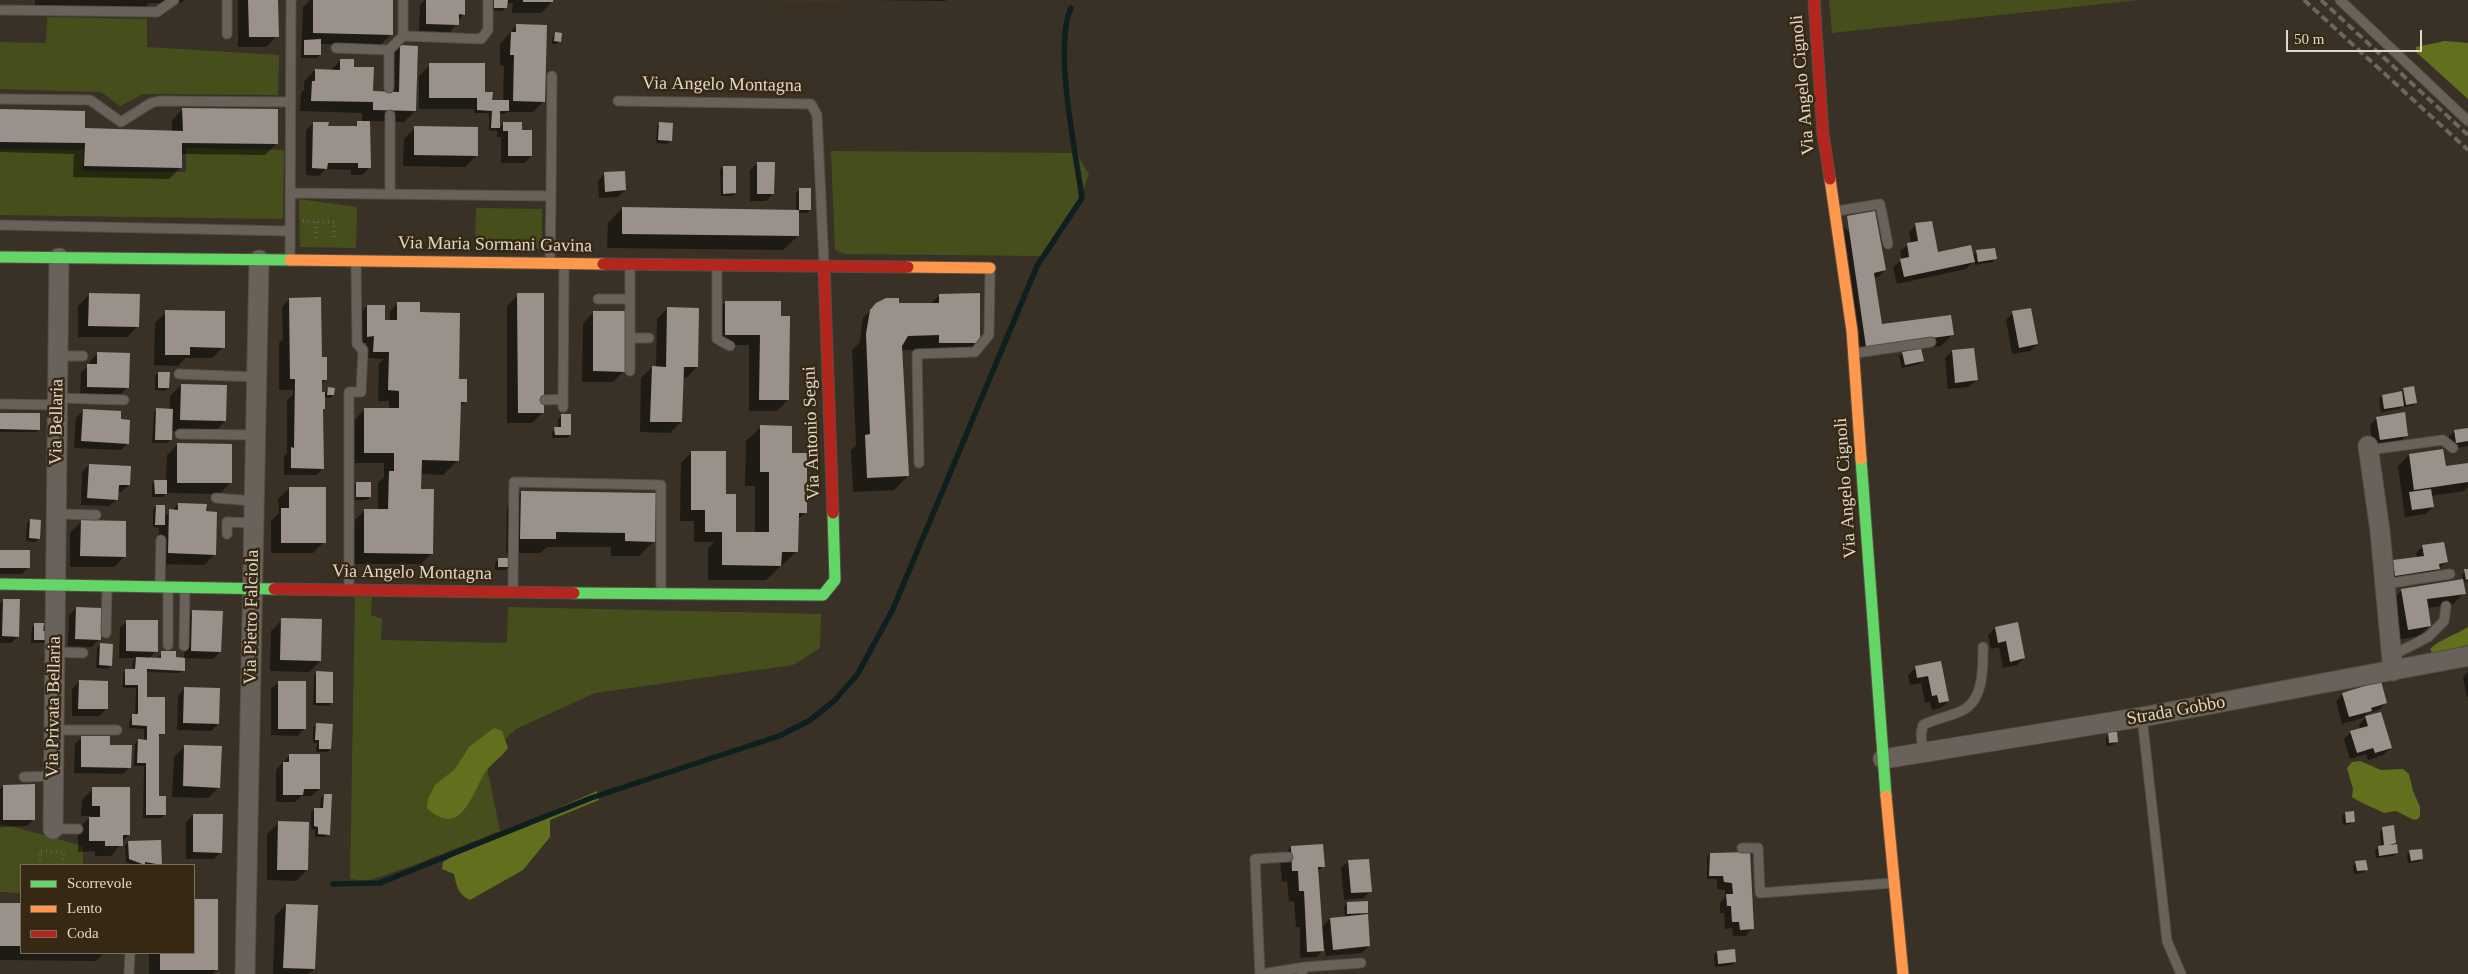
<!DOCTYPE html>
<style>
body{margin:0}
#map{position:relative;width:2468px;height:974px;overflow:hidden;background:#393126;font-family:"Times New Roman",serif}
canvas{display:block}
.legend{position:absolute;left:20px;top:864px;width:175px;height:90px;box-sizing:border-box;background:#372814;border:1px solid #7b6e5d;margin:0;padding:6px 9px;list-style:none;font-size:15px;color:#e0d7ca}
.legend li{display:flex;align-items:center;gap:10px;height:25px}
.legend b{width:25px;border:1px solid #7b6e5d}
.scale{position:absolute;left:2286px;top:30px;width:136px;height:22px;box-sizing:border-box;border:2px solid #e0d7ca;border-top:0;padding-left:6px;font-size:15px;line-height:18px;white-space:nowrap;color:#e0d7ca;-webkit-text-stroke:4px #372814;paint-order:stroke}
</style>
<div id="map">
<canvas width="2468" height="974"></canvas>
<ul class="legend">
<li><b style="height:6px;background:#63d668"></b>Scorrevole</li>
<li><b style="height:6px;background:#ff974d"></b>Lento</li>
<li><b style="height:6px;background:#b3261e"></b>Coda</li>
</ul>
<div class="scale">50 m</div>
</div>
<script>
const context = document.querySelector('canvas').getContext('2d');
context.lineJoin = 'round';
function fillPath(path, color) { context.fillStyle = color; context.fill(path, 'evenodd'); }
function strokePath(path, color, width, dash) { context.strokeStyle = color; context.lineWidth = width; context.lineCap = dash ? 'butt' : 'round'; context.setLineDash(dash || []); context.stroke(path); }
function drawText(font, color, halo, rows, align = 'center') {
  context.font = font + ' "Times New Roman",serif'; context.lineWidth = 5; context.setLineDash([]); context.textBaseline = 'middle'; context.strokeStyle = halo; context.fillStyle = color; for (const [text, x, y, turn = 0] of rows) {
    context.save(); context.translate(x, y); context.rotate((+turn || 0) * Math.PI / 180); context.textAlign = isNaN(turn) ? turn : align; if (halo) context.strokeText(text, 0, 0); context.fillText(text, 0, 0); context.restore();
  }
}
fillPath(new Path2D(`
 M 568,0 L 898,0 L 827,1 Z`), '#48361c');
fillPath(new Path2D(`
 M 1829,0 L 2139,0 L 1832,33 Z
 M 47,17 L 147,19 L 147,47 L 279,55 L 278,95 L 143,94 L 120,106 L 101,92 L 0,89 L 0,42 L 46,43 Z
 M 186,148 L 284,150 L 283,219 L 0,215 L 0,149 L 83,150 L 83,171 L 186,172 Z
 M 831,151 L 1076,153 L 1089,174 L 1080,199 L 1043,256 L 844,254 L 835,250 Z
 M 299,199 L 357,207 L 356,248 L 300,247 Z
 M 476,208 L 542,209 L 542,249 L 475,248 Z
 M 355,597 L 372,597 L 371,615 L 382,619 L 381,640 L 507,643 L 508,607 L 821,614 L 820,648 L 793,665 L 595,693 L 516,729 L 485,758 L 500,831 L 414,865 L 367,881 L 350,879 Z
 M 0,823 L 83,846 L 83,865 L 21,865 L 21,893 L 0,892 Z`), '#464f1c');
fillPath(new Path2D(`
 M 2445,41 L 2468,43 L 2468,99 L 2416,52 L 2416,47 Z
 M 2468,627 L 2468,645 L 2433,654 L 2430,649 C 2440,639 2456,635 2468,627 Z
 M 494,728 L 502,731 L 508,748 C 501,758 490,764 484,774 C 472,795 460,839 427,808 L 428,799 L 435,785 L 455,769 L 469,747 Z
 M 2360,761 L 2381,770 L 2403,769 L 2409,774 L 2413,791 L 2420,807 L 2420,816 L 2418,819 L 2414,820 L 2396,811 L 2384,813 C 2373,807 2362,804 2352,797 L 2353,789 L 2347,768 L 2352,762 Z
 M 597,791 L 599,800 L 550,820 L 550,837 L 523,870 L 470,900 C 458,894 457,887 454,874 L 442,869 L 443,862 L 465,849 Z`), '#62701d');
fillPath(new Path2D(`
 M 35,0 L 184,0 L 181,3 L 149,3 L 139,13 L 35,12 Z
 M 238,0 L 277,0 L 277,36 L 266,47 L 238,47 Z
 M 310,0 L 392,0 L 391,34 L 380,45 L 320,44 L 320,54 L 317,58 L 301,58 L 303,7 Z
 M 425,0 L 464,0 L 464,14 L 450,32 L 419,31 L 420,5 Z
 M 492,0 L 552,0 L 552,2 L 541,13 L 512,13 L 513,3 L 506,3 L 503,11 L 491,10 Z
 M 868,0 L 946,0 L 945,1 Z
 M 517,25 L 544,101 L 533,112 L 507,112 L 504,114 L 499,114 L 499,128 L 504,123 L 521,131 L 531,156 L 524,163 L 501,163 L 501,137 L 497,137 L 497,131 L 489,130 L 489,113 L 474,113 L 474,109 L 419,109 L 419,76 L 430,65 L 484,93 L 491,101 L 503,101 L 504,66 L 500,65 L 500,44 Z
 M 556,33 L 560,41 L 556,44 L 552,44 L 553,36 Z
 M 401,46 L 415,111 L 404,122 L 369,121 L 370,167 L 362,175 L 351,175 L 351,170 L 325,169 L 319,176 L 306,175 L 306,130 L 314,123 L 327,127 L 353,128 L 358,123 L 362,123 L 362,113 L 300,111 L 301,93 L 304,90 L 304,81 L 315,70 L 330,71 L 341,60 L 353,68 L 372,92 L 389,93 L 390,57 Z
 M 183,109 L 276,144 L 265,155 L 181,154 L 180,168 L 169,179 L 73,177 L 74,154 L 0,152 L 0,111 L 83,130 L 172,132 L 172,120 Z
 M 660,123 L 671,140 L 667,144 L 656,143 L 657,126 Z
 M 415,128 L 476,156 L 465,167 L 403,166 L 404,139 Z
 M 758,163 L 773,194 L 766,201 L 750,201 L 750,170 Z
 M 723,167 L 735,193 L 732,196 L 721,196 L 720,170 Z
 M 605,173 L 625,190 L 618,197 L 599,198 L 598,181 Z
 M 800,189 L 810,210 L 807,213 L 798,213 L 798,236 L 783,250 L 607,248 L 608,223 L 622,208 L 796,212 L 796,193 Z
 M 1841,224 L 1885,270 L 1878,277 L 1873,278 L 1881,325 L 1952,335 L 1941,346 L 1920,349 L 1923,361 L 1920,364 L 1902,368 L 1899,356 L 1905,351 L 1856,357 Z
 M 1916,225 L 1937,254 L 1972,256 L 1976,252 L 1995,259 L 1992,262 L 1975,265 L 1974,261 L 1966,269 L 1897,284 L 1893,267 L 1902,260 L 1900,251 L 1911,243 L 1909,232 Z
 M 89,295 L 138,326 L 127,337 L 78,337 L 78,306 Z
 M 518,295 L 543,412 L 532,423 L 507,423 L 507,306 Z
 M 940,295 L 979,342 L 964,357 L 924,357 L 924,350 L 901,350 L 908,476 L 894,490 L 853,492 L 851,450 L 856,445 L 852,350 L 860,342 L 863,318 L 877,304 L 898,306 L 930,304 Z
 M 289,299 L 321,358 L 326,379 L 321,384 L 319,393 L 325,393 L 328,388 L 333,395 L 330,398 L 324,397 L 324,408 L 322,411 L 323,468 L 316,475 L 284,475 L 284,456 L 287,453 L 287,400 L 293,395 L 293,390 L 279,390 L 279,343 L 283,339 L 282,307 Z
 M 726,302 L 780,318 L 788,400 L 777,411 L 749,411 L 749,345 L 714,345 L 715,313 Z
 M 397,304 L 419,314 L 457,380 L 465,401 L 459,407 L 458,460 L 443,475 L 420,474 L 420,490 L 432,553 L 421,564 L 353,564 L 354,521 L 365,510 L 378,510 L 378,483 L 384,477 L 384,463 L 354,463 L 354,420 L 365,409 L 389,409 L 389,401 L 378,401 L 379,364 L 384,359 L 366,358 L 367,343 L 360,343 L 360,313 L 367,306 L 384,322 L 390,321 L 390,311 Z
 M 668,308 L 697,367 L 686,378 L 682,378 L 681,422 L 670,433 L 640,432 L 641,378 L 652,367 L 656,368 L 657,319 Z
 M 166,312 L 223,347 L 212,358 L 185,358 L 178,366 L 154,365 L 155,323 Z
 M 594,312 L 624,371 L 613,382 L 582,382 L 583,323 Z
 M 2013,313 L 2037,344 L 2030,351 L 2012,354 L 2006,320 Z
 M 1952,351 L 1976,380 L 1969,387 L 1948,389 L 1945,358 Z
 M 97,354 L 128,387 L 121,394 L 80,394 L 81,372 L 90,365 L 90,361 Z
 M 158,373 L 168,387 L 165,391 L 155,390 L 155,376 Z
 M 181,385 L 225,421 L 214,432 L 171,431 L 170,440 L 167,443 L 152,443 L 154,413 L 157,409 L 170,410 L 170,396 Z
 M 2404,389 L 2416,403 L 2412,406 L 2403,407 L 2403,406 L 2399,409 L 2381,412 L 2379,399 L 2382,396 L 2400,392 Z
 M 83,411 L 120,421 L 128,443 L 121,450 L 74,448 L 76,418 Z
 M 0,414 L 39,429 L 36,432 L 0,432 Z
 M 561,416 L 570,435 L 567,438 L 552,438 L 552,432 L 558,428 L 558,419 Z
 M 2377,418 L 2407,435 L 2399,443 L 2373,447 L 2370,425 Z
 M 761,427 L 791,454 L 805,513 L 797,520 L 797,551 L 766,580 L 708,580 L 708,548 L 714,542 L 694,542 L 694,521 L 680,521 L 681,463 L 692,452 L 725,495 L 733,533 L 755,533 L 755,486 L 745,486 L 746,441 Z
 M 2468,429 L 2468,446 L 2449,449 L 2448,438 L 2455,431 Z
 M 178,444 L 230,483 L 219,494 L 167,493 L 163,497 L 152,497 L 152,484 L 155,481 L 166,481 L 167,455 Z
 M 2409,455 L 2445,468 L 2468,464 L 2468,487 L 2464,491 L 2431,496 L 2433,507 L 2426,514 L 2405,517 L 2398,466 Z
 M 89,465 L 129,485 L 121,492 L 117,492 L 117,499 L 109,506 L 81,505 L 82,472 Z
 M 356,483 L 370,497 L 366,500 L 353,500 L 353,486 Z
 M 290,488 L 324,542 L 313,553 L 271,553 L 271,521 L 279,513 L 278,499 Z
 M 521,492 L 654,541 L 639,556 L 611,556 L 611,547 L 547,547 L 540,553 L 506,553 L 507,507 Z
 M 179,504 L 205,512 L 215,554 L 204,565 L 158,564 L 159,528 L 153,527 L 153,510 L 156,506 L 164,517 Z
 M 30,520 L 39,538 L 36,542 L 26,541 L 27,524 Z
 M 81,522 L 125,556 L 114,567 L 70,567 L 70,533 Z
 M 2423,546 L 2446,562 L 2431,576 L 2388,582 L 2386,569 L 2393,562 L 2417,558 L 2416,553 Z
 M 0,551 L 29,567 L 22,574 L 0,574 Z
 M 499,559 L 509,567 L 505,570 L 495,570 L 495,563 Z
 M 2468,570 L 2468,581 L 2463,582 L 2464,593 L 2453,604 L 2427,608 L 2430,625 L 2419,636 L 2397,640 L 2391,601 L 2402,590 L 2463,581 L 2462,574 Z
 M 3,600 L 18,636 L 11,643 L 0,643 L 0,604 Z
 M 76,608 L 99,639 L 92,647 L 68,646 L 69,616 Z
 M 193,611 L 220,652 L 213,659 L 184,658 L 185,619 Z
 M 282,620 L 320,661 L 309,672 L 270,671 L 271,631 Z
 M 127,621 L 156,651 L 149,659 L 158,659 L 162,652 L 174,659 L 183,670 L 180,673 L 146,672 L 146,698 L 163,733 L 158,737 L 157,797 L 164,815 L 161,818 L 143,818 L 144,766 L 134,766 L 135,744 L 138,741 L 144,741 L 144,729 L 129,728 L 130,719 L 135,716 L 136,688 L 123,688 L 123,674 L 126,670 L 132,670 L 133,661 L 136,658 L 119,658 L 120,628 Z
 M 35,624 L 49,640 L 46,643 L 31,643 L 32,627 Z
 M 2017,624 L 2024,658 L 2017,665 L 2003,668 L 1999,647 L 1991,649 L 1988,635 L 1995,628 Z
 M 101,644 L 111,665 L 108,669 L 96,668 L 97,648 Z
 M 1940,662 L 1948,701 L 1941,708 L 1932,710 L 1930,702 L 1925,703 L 1921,683 L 1910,685 L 1908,675 L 1915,668 Z
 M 317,672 L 332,702 L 329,706 L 313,705 L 314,676 Z
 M 2468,672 L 2468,697 L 2467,697 L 2463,677 Z
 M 79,682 L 106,709 L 99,716 L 72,716 L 72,689 Z
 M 279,682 L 304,729 L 297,736 L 271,735 L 271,689 Z
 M 185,688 L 218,724 L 211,731 L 177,730 L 178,696 Z
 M 2343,694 L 2386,702 L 2379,710 L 2368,713 L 2363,718 L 2342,724 L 2336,701 Z
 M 2366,717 L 2391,748 L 2383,755 L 2368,760 L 2366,754 L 2350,759 L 2344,739 L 2351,732 L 2360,729 L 2359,725 Z
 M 317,724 L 330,749 L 327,752 L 316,752 L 317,743 L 313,743 L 313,727 Z
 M 2109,734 L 2116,742 L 2113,745 L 2106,746 L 2106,737 Z
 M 82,737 L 109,746 L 130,767 L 123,774 L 74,773 L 75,744 Z
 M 185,746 L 219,787 L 208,798 L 172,797 L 174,757 Z
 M 289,756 L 319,789 L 311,796 L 301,796 L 295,802 L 276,802 L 276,770 Z
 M 3,786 L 34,819 L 27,826 L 0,827 L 0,789 Z
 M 93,789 L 129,834 L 111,856 L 95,856 L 95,851 L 78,852 L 78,829 L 91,816 L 81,816 L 82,800 Z
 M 324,795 L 328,834 L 325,837 L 315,837 L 315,830 L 311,829 L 311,812 L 315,809 L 320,809 L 321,798 Z
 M 2345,813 L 2354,821 L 2350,824 L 2343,825 L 2342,816 Z
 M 193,815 L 221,852 L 214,859 L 186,859 L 186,822 Z
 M 278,823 L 307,870 L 296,881 L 267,880 L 267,834 Z
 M 2393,827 L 2397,853 L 2393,856 L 2376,858 L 2375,850 L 2381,847 L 2380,831 L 2383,828 Z
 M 129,842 L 160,842 L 160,865 L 135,865 L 126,862 L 125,845 Z
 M 1291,847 L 1323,866 L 1317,873 L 1321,928 L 1330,919 L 1345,918 L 1344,906 L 1348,903 L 1367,913 L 1364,916 L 1369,946 L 1362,953 L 1326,956 L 1325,948 L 1316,957 L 1300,958 L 1300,927 L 1296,927 L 1294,901 L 1289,902 L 1287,881 L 1282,882 L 1280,858 Z
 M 2410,852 L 2422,859 L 2418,862 L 2408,863 L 2407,855 Z
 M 1723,853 L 1753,928 L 1745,936 L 1733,936 L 1732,928 L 1725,929 L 1724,913 L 1720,913 L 1720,903 L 1725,897 L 1725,890 L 1717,889 L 1717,879 L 1707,879 L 1707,857 L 1710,854 Z
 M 1349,861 L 1371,891 L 1363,898 L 1344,900 L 1341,868 Z
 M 2356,862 L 2366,869 L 2363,873 L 2354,874 L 2353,866 Z
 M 194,900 L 217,900 L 217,969 L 212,974 L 149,974 L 149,953 L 194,953 Z
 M 0,904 L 21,905 L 21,953 L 104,953 L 96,961 L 0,960 Z
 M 286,905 L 314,969 L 308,974 L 273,974 L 275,916 Z
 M 1717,952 L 1735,962 L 1732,965 L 1715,967 L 1714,955 Z`), '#0007');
strokePath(new Path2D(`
 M 333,884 L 380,883 L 591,798 L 779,736 L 809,721 L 834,701 L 857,675 L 893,609 L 1037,266 L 1082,198 C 1076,154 1053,46 1071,8`), '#0f1e1e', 5.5);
fillPath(new Path2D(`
 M 248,0 L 278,0 L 279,37 L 249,37 Z
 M 313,0 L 393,0 L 393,35 L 313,33 Z
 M 426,0 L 465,0 L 465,15 L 459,14 L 459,25 L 426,24 Z
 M 494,0 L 508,0 L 507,8 L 494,8 Z
 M 523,0 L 553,0 L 553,2 L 523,2 Z
 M 516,24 L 547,25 L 545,102 L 513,101 L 514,55 L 510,55 L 511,32 L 516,32 Z
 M 555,32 L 562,33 L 561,42 L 554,41 Z
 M 321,39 L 321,55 L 304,55 L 304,40 Z
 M 400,45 L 418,46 L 416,111 L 373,110 L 373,102 L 311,101 L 312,81 L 315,81 L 315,69 L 340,70 L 340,59 L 354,59 L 354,67 L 374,67 L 373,91 L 399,92 Z
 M 429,63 L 485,63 L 485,92 L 493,92 L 492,100 L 509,100 L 509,111 L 500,111 L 500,128 L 491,128 L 492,111 L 477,110 L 477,98 L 429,98 Z
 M 182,108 L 278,109 L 278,144 L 182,143 L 182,168 L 84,166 L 85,143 L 0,142 L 0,109 L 85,111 L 85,128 L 183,131 Z
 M 357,121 L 370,121 L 371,168 L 358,168 L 358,163 L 328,163 L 327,169 L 312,168 L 313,122 L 329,122 L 328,126 L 357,126 Z
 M 503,122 L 522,122 L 522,130 L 532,130 L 532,156 L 508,156 L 508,131 L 503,131 Z
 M 659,122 L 673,123 L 672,141 L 658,140 Z
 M 414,126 L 478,127 L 478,156 L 414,155 Z
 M 757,162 L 775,162 L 774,194 L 757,194 Z
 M 723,166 L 736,166 L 736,193 L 723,194 Z
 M 625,171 L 626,190 L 605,192 L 604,172 Z
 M 799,188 L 811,188 L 811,210 L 799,210 Z
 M 622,207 L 799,210 L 799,236 L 622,234 Z
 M 1875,211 L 1886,270 L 1874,273 L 1882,324 L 1951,315 L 1954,335 L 1866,347 L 1847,216 Z
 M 1932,221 L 1938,252 L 1971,245 L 1975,262 L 1904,277 L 1900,259 L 1909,257 L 1907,243 L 1918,241 L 1915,223 Z
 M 1995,248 L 1997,259 L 1978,262 L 1976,250 Z
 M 89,293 L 140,294 L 139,327 L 88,326 Z
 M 517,293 L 544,293 L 544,413 L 518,413 Z
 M 980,293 L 980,343 L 939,343 L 939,335 L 908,336 L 902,346 L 909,476 L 867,478 L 865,435 L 870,434 L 866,334 L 870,310 L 876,303 L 886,298 L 899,298 L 899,303 L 939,303 L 939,294 Z
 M 321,297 L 322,357 L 327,357 L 327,380 L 322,380 L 322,392 L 325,392 L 325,409 L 323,409 L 324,469 L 291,468 L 291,447 L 294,448 L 295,379 L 290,379 L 289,298 Z
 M 725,301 L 781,301 L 781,316 L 790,316 L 789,400 L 759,400 L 760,335 L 725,335 Z
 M 397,302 L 420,302 L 420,312 L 460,313 L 459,379 L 467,379 L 467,402 L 461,402 L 459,461 L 422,460 L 421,489 L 434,489 L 433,554 L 364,553 L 364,509 L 388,509 L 389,471 L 394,471 L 394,453 L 364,453 L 364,408 L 399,408 L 399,391 L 388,390 L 389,352 L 373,352 L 374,336 L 367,337 L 367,305 L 385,305 L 385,320 L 397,320 Z
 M 667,307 L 699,308 L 698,367 L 684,367 L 682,422 L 650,422 L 652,366 L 666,367 Z
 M 2031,308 L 2038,344 L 2019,348 L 2012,311 Z
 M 165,310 L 225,311 L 225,348 L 190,347 L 190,355 L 165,355 Z
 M 593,311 L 626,311 L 626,372 L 593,371 Z
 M 1921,348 L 1924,361 L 1905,365 L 1902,352 Z
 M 1974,348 L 1978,380 L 1955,383 L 1952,350 Z
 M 97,352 L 130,353 L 129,388 L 87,387 L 87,364 L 97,364 Z
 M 158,372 L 170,372 L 169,388 L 158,388 Z
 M 181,384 L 227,385 L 226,421 L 180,420 Z
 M 2414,386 L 2417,403 L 2406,405 L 2403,388 Z
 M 328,387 L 335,388 L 334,395 L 327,395 Z
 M 2402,391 L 2404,406 L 2384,409 L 2382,395 Z
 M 156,408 L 173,409 L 172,440 L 155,440 Z
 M 83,409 L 121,411 L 121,419 L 130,420 L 129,444 L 81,441 Z
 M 2405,412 L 2408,436 L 2380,440 L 2376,417 Z
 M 0,413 L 40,413 L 40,430 L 0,429 Z
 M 561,414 L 571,414 L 571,435 L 555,435 L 554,427 L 561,427 Z
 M 760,425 L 792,426 L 792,453 L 807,453 L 807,513 L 799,513 L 798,552 L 782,552 L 781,566 L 722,565 L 722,532 L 705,532 L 705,510 L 691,510 L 691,451 L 726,451 L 726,494 L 736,494 L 736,532 L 769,532 L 769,472 L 760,472 Z
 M 2468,428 L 2468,441 L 2456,443 L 2454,430 Z
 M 177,443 L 232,444 L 232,483 L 177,483 Z
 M 2443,449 L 2446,466 L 2468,463 L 2468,482 L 2414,490 L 2409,454 Z
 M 89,464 L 131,466 L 130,485 L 119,485 L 118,500 L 87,498 Z
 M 154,480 L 167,480 L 167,494 L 155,494 Z
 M 356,482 L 371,482 L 371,497 L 356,497 Z
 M 289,487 L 326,487 L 326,543 L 281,543 L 281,508 L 289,508 Z
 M 2431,489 L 2434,507 L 2412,510 L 2409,492 Z
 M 521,491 L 656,493 L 655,542 L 625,541 L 625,533 L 556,532 L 556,539 L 520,539 Z
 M 178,503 L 207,504 L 206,511 L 217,512 L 216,555 L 168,553 L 169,509 L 178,510 Z
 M 156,505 L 165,505 L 165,525 L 155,525 Z
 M 30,519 L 41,520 L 40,539 L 29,538 Z
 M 81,520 L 126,521 L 126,557 L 80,556 Z
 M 2444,542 L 2448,562 L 2439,564 L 2440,569 L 2395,576 L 2393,560 L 2424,556 L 2422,545 Z
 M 0,550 L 30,550 L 30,568 L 0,568 Z
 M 498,558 L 510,558 L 510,567 L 498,567 Z
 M 2464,569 L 2468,569 L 2468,579 L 2466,580 Z
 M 2463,579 L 2466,594 L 2427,599 L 2431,626 L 2408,630 L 2401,589 Z
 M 3,599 L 20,599 L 19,637 L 2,636 Z
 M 76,607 L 102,608 L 101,640 L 75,639 Z
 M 192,610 L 223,611 L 221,652 L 191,651 Z
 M 281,618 L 322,619 L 321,661 L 280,660 Z
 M 126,620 L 158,620 L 158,652 L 126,651 Z
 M 2018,622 L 2025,658 L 2010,662 L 2006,641 L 1998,643 L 1995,627 Z
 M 34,623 L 44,623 L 43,631 L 50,631 L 50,640 L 34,640 Z
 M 100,643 L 113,644 L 112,666 L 99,665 Z
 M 161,651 L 176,651 L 176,657 L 185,658 L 185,671 L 147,669 L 147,697 L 165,697 L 165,734 L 159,734 L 159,796 L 166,796 L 166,815 L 146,815 L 146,763 L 137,763 L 138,739 L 147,740 L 147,726 L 132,725 L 132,714 L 138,714 L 138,685 L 125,685 L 125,669 L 135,669 L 136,657 L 161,658 Z
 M 1941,661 L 1949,701 L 1939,703 L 1937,695 L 1932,696 L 1928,676 L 1917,678 L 1915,666 Z
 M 316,671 L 333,672 L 333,703 L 316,703 Z
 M 79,680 L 108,681 L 108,709 L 78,709 Z
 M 278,681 L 306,681 L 306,729 L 278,729 Z
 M 2381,681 L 2387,703 L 2371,708 L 2372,711 L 2349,717 L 2342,693 Z
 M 184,687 L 220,688 L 219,724 L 183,723 Z
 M 2381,712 L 2392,748 L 2375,753 L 2373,748 L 2357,753 L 2350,731 L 2368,726 L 2365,716 Z
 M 316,723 L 333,724 L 331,749 L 319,749 L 319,740 L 315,740 Z
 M 2108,732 L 2117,732 L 2118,742 L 2109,743 Z
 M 81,736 L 110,736 L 110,745 L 132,745 L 131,768 L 81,767 Z
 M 184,745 L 222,746 L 220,788 L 183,786 Z
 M 289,754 L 320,754 L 320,789 L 304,789 L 303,795 L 283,795 L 283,762 L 289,762 Z
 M 35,784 L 35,820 L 3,820 L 3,785 Z
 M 92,787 L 130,787 L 130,835 L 123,835 L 123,846 L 105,846 L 105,841 L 89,841 L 89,817 L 100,817 L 100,806 L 92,806 Z
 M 324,794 L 332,794 L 330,835 L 318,834 L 318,827 L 314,826 L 314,808 L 323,808 Z
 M 2354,811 L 2355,822 L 2346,823 L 2345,812 Z
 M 193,814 L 223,814 L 222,853 L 193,852 Z
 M 278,821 L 309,822 L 308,870 L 277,870 Z
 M 2394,825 L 2396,843 L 2389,845 L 2397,844 L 2398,853 L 2379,856 L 2378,846 L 2384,845 L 2382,827 Z
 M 161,840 L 162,865 L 145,862 L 145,865 L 129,859 L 128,841 Z
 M 1323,844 L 1325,867 L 1318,867 L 1324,951 L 1307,952 L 1304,891 L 1299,891 L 1298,871 L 1292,871 L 1291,846 Z
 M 2422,849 L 2423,859 L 2411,861 L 2409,850 Z
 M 1750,852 L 1754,929 L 1740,930 L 1739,922 L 1732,922 L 1731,906 L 1727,906 L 1726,894 L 1733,894 L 1732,883 L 1724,882 L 1723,876 L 1709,876 L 1710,853 Z
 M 1369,859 L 1372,892 L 1351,893 L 1348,860 Z
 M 2366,860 L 2368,870 L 2357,871 L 2355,861 Z
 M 194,899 L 218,899 L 218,970 L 160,970 L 160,953 L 194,953 Z
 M 1368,901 L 1368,913 L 1347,914 L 1347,902 Z
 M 0,903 L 21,903 L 21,946 L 0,946 Z
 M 286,904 L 318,905 L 315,969 L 283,968 Z
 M 1368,914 L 1370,946 L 1333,950 L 1330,918 Z
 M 1735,949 L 1736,962 L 1718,964 L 1717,951 Z`), '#9b918b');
const lane = new Path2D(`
 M 227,0 L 227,34
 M 403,0 L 403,36
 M 2340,0 L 2468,121
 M 0,10 L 157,12 L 174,0
 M 336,48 L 389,50 L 403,36 L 481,39 L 488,30 L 488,0
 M 389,50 L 389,88
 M 0,99 L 90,100 L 121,122 L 151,103 L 159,101 L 290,102
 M 618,101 L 811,104 L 817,115 L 824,264
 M 290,193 L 551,196 L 550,261
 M 390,194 L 390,115
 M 551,196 L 552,76
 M 1837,211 L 1880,204 L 1888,244
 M 0,225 L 290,231
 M 290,257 L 291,0
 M 630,267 L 630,371
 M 717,268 L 717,339 L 730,346
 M 598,299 L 630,299
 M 630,338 L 649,338
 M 1856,353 L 1931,342
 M 57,356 L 83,356
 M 179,374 L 256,377
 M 57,398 L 124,400
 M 545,400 L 563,399
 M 0,404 L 57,405
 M 563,407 L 564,266
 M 180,434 L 255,435
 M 2369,450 L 2443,440 L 2453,448
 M 919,463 L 917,354 L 975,352 L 989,335 L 990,271
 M 216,498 L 254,501
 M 56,514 L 96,515
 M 227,534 L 227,522 L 254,523
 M 2385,584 L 2450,574
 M 160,586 L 161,540
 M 349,588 L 349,392 L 361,392 L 363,350 L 357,344 L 356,263
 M 513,590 L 514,482 L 661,485 L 661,593
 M 106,633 L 107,588
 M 168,645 L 168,589
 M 184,646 L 185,589
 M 54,652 L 83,653
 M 2391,656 L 2428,637 L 2444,621 L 2446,606
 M 2142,717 L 2167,941 L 2181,974
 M 54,730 L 117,730
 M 1923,752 L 1921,734 L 1923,725 C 1935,719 1947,717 1959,712 C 1984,703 1983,669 1983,647
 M 24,777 L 53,776
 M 53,829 L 78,829
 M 1742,848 L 1758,848 L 1760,893 L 1892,883
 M 129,974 L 130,953
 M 1260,974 L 1255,859 L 1288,857
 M 1262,974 L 1305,967
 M 1301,974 L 1305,967 L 1361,963`);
const street = new Path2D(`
 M 2368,446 L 2380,531 L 2393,671
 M 1883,759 L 2142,717 L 2468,656
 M 53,829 L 59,258
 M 245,974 L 259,260`);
const fast = new Path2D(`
 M 0,257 L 290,260
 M 1861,459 L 1886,796
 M 0,584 L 274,589
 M 574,593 L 823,595 L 835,580 L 833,513`);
const slow = new Path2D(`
 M 1830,179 L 1852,331 L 1861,459
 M 290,260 L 603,264
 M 908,267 L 990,268
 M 1886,796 L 1903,974`);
const jam = new Path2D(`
 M 1814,0 L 1823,134 L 1830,179
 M 603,264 L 908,267
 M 824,267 L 833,513
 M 274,589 L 574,593`);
strokePath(lane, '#554e44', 11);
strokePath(street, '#554e44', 21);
strokePath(fast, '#554e44', 13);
strokePath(slow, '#554e44', 13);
strokePath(jam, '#554e44', 13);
strokePath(new Path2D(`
 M 303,221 L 334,222 L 334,237
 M 316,222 L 316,238 L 318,238
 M 40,865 L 40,851 L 64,852 L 63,865`), '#68615a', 3, [1, 4]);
strokePath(lane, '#69625b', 9);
strokePath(street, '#69625b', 19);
strokePath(fast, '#63d668', 11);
strokePath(slow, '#ff974d', 11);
strokePath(jam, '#b3261e', 11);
strokePath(new Path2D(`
 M 2304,0 L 2468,150
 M 2321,0 L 2468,135`), '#6c675e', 4, [8, 4]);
drawText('18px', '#e0d7ca', '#372814', [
 ["Via Angelo Montagna",722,85,1],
 ["Via Angelo Cignoli",1803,85,-95],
 ["Via Maria Sormani Gavina",495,245,1],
 ["Via Bellaria",57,422,-89],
 ["Via Antonio Segni",812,433,-92],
 ["Via Angelo Cignoli",1846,488,-94],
 ["Via Angelo Montagna",412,573,1],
 ["Via Pietro Falciola",252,617,-89],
 ["Via Privata Bellaria",54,707,-89],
 ["Strada Gobbo",2176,711,-10]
]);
</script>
